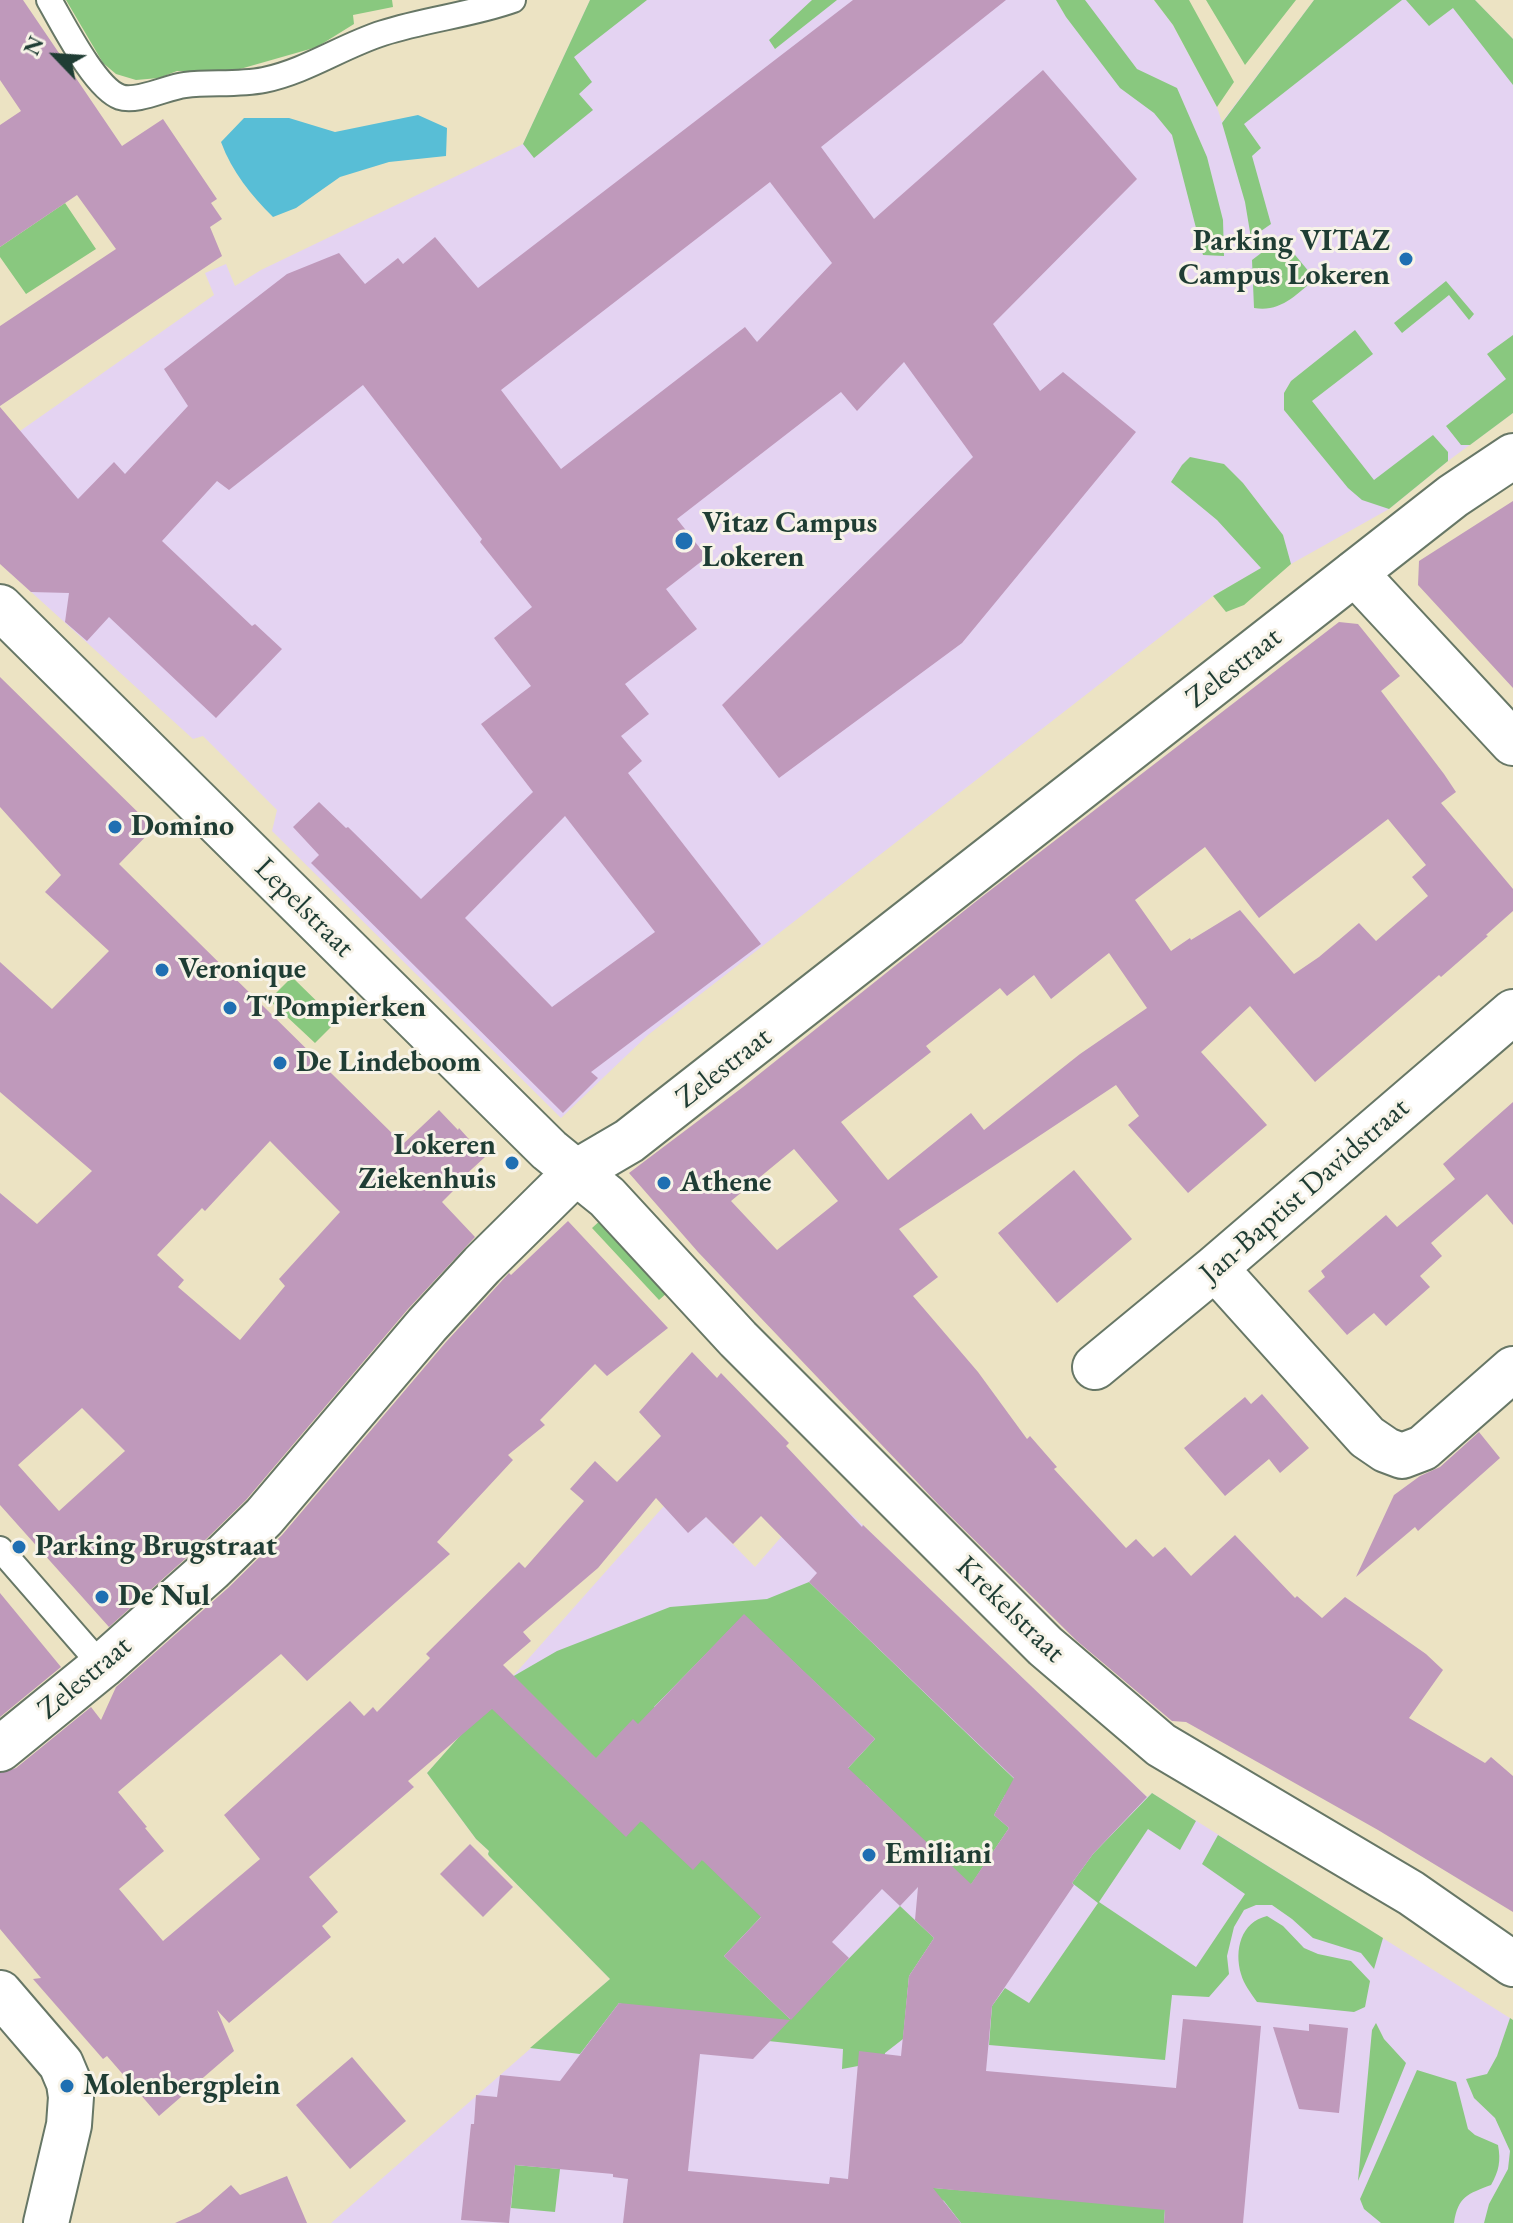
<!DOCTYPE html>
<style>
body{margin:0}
#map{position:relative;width:1513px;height:2223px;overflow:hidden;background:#ece3c3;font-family:"EB Garamond",serif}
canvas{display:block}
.north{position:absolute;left:16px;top:16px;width:80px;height:80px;-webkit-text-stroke:6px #f7f3e8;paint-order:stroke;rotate:295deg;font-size:22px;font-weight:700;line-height:32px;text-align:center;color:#1f3d34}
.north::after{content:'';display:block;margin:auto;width:28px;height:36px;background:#1f3d34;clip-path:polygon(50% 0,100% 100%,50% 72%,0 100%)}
</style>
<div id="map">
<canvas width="1513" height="2223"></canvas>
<div class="north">N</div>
</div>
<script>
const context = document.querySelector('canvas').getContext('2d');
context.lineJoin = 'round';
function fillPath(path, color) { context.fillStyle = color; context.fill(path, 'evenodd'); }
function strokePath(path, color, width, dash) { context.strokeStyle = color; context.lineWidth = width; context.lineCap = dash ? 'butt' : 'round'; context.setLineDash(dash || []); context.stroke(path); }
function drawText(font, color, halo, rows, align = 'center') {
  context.font = font + ' "EB Garamond",serif'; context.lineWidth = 6; context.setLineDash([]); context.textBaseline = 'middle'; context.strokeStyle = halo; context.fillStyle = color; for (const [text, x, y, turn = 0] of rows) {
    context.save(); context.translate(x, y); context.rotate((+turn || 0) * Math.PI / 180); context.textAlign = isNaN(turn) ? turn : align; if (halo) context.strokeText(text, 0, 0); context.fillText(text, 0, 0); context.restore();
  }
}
fillPath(new Path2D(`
 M 590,0 L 1154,0 L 1173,25 L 1217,107 L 1222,122 L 1314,0 L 1475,0 L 1513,39 L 1513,413 L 1448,461 L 1389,509 L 1291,564 L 1262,568 L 1213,596 L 648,1035 L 561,1118 L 272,831 L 277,810 L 203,736 L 193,739 L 7,570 L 59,517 L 10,438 L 214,295 L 205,273 L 226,264 L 235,286 L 261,270 L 523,144 Z
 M 824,1488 L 1147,1797 L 1152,1793 L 1513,2020 L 1513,2223 L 331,2223 L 610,1979 L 489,1856 L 488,1854 L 489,1851 L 476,1839 L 427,1773 L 679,1489 L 755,1567 Z`), '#e4d3f2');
fillPath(new Path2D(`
 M 66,0 L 392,0 L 393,7 L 353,15 L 354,24 L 317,47 L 233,71 L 177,71 L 159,78 L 136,80 L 116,74 L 103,63 Z
 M 590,0 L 647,0 L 574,57 L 592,82 L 579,94 L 593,110 L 534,158 L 523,144 Z
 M 812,0 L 837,0 L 775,49 L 769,40 Z
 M 1056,0 L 1085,0 L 1137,69 L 1177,88 L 1207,157 L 1223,220 L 1224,256 L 1203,255 L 1172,135 L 1154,113 L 1120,88 L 1066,17 Z
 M 1154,0 L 1189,0 L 1234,82 L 1217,107 L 1173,25 Z
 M 1206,0 L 1296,0 L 1245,65 Z
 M 1314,0 L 1402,0 L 1244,124 L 1261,148 L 1252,156 L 1271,224 L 1251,238 L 1245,202 L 1222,123 Z
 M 1406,0 L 1475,0 L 1513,39 L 1513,85 L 1453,8 L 1429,26 Z
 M 65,203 L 96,249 L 26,294 L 0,257 L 0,247 Z
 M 1281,238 L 1315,279 C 1297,294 1280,313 1254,308 L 1252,260 Z
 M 1446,281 L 1474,314 L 1469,320 L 1449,295 L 1402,333 L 1394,323 Z
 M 1355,330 L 1373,354 L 1312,401 L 1374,480 L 1433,435 L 1448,452 L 1448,461 L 1389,509 L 1362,500 L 1348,488 L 1284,410 L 1284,393 L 1291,381 Z
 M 1513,335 L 1513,413 L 1470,445 L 1461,445 L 1446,426 L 1506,379 L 1487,354 Z
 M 1190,457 L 1224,464 L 1243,483 L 1283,535 L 1291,564 L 1244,605 L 1226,612 L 1213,596 L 1261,568 L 1217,520 L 1171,482 L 1182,465 Z
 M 292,977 L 337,1021 L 315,1043 L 269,1000 Z
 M 603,1218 L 668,1292 L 659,1300 L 592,1228 Z
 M 809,1582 L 1031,1795 L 1005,1795 L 994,1815 L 1009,1828 L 970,1886 L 866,1785 L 834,1821 L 824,1794 L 875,1739 L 744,1615 L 654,1707 L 702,1754 L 641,1821 L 702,1860 L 793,1883 L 724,1956 L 790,2019 L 900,1906 L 934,1938 L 909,1976 L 903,2039 L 885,2053 L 883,2069 L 858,2066 L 842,2069 L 843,2049 L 703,2034 L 619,2003 L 580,2054 L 530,2048 L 610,1979 L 489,1856 L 488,1854 L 489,1851 L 476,1839 L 427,1773 L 512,1677 L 557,1651 L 670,1607 L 767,1599 Z
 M 1152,1793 L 1196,1821 L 1180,1850 L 1148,1829 L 1099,1902 L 1196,1967 L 1245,1894 L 1202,1864 L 1218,1835 L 1383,1938 L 1374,1969 L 1361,1953 L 1313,1938 L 1292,1919 L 1272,1905 L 1256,1905 L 1244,1910 L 1234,1927 L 1227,1956 L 1229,1974 L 1209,1997 L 1172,1995 L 1165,2060 L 989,2045 L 992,2006 L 1005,1988 L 1029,2003 L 1098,1903 L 1072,1883 L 1093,1854 Z
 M 1267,1916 L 1283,1926 L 1304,1948 L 1318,1954 L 1351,1961 L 1370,1981 L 1365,2007 L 1354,2012 L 1257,2002 C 1251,1993 1244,1985 1241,1974 C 1234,1950 1241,1922 1267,1916 Z
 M 1510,2018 L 1513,2020 L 1513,2223 L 1484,2223 L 1489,2204 L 1508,2169 L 1510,2151 L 1495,2118 L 1474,2098 L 1466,2079 L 1487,2074 L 1497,2056 Z
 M 1376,2023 L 1384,2039 L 1406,2063 L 1358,2181 L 1372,2030 Z
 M 1417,2070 L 1456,2082 L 1468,2129 L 1475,2135 L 1498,2145 C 1501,2161 1499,2171 1491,2185 C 1468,2194 1458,2196 1454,2223 L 1381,2223 L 1364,2209 L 1360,2199 Z
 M 515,2165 L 560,2169 L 555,2212 L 511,2208 Z
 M 923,2187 L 1165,2208 L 1164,2223 L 961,2223 L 944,2201 Z`), '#89c87f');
fillPath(new Path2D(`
 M 418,115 L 447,128 L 446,156 L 389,162 L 340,177 L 296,208 L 273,217 C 251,195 232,172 221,142 L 244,118 L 289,118 L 335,132 Z`), '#58bed6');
fillPath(new Path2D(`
 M 0,0 L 23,0 L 122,146 L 163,119 L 217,199 L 211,203 L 222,219 L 210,227 L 222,256 L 0,406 L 0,326 L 116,249 L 77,195 L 0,247 L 0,125 L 21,111 L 0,80 Z
 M 853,0 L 1006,0 L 821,147 L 874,219 L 1043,70 L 1137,179 L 993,324 L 1040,391 L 1063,372 L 1136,432 L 962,643 L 779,778 L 722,705 L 973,457 L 904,362 L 857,411 L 841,392 L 677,519 L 707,557 L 666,589 L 697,629 L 625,684 L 649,714 L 621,736 L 642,761 L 628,773 L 761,944 L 591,1072 L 598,1078 L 563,1113 L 311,863 L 319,855 L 293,827 L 319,802 L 346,828 L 348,827 L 421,899 L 533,792 L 481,724 L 531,686 L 494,638 L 532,607 L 480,542 L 482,539 L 363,385 L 229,490 L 217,481 L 162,541 L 252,626 L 255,624 L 282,649 L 216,718 L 109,617 L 87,641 L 65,622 L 69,593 L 31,592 L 0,564 L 0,407 L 78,499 L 114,462 L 125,474 L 188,406 L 164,369 L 287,274 L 339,253 L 365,284 L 398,258 L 403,264 L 435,237 L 478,288 ZM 770,182 L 832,263 L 757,342 L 745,327 L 561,469 L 501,390 ZM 565,816 L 655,932 L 552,1007 L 465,918 Z
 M 1513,501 L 1513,688 L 1418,585 L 1419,561 Z
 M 1339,622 L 1358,624 L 1400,676 L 1381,691 L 1444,774 L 1456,792 L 1441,803 L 1513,889 L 1513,911 L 1486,935 L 1488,936 L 1441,977 L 1439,975 L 1315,1082 L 1250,1006 L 1201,1052 L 1267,1125 L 1188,1193 L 1128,1125 L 1139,1116 L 1116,1085 L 899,1229 L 938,1277 L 913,1296 L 978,1372 L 1027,1439 L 1030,1436 L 1057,1467 L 1054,1469 L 1126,1548 L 1136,1539 L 1153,1557 L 1165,1547 L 1191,1576 L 1235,1535 L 1295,1598 L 1297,1596 L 1322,1618 L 1345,1597 L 1426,1654 L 1443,1670 L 1409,1718 L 1485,1763 L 1491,1757 L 1513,1776 L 1513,1912 L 1378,1830 L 1261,1764 L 1186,1722 L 1172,1721 L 1077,1641 L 939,1505 L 698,1252 L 629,1173 L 743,1087 L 979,899 ZM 1388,819 L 1426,865 L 1412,877 L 1428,896 L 1376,941 L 1359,923 L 1319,957 L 1294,974 L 1240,910 L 1191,940 L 1190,938 L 1171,951 L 1135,900 L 1205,847 L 1259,918 ZM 1109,953 L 1147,1008 L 1080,1054 L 984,1130 L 971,1113 L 888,1180 L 841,1122 L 931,1052 L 926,1046 L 1000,988 L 1007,996 L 1034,975 L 1051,999 ZM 794,1149 L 838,1201 L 777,1250 L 731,1201 Z
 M 0,677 L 154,828 L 119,864 L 403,1144 L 439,1110 L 458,1130 L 459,1128 L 485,1157 L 460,1180 L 462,1182 L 442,1202 L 475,1237 L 408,1309 L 246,1500 L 194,1551 L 109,1627 L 0,1505 L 0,1193 L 37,1224 L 92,1171 L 0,1092 L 0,962 L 52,1009 L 109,951 L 45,892 L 61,875 L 0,807 ZM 270,1141 L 340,1212 L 279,1279 L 285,1286 L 240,1340 L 178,1287 L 184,1280 L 157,1255 L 202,1208 L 205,1211 ZM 82,1408 L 125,1451 L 59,1511 L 18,1465 Z
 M 1513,1102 L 1513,1225 L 1487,1194 L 1431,1243 L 1442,1256 L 1420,1276 L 1430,1287 L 1386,1326 L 1374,1313 L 1347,1335 L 1308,1291 L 1325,1277 L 1321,1271 L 1386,1215 L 1397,1227 L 1455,1179 L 1443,1164 Z
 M 1074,1170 L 1132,1239 L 1057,1303 L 998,1233 Z
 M 568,1221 L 668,1328 L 607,1376 L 595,1364 L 540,1420 L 545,1425 L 508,1455 L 513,1460 L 437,1542 L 450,1554 L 307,1681 L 281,1654 L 118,1792 L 147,1827 L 145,1828 L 164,1851 L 119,1889 L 163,1941 L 260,1859 L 224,1815 L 350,1701 L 364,1716 L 373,1707 L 377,1712 L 430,1658 L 426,1654 L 519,1562 L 525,1568 L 584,1501 L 570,1489 L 595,1461 L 617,1482 L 661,1436 L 639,1412 L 692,1352 L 717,1378 L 721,1373 L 789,1443 L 786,1446 L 862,1527 L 863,1525 L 1147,1797 L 1093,1854 L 1072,1883 L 1074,1885 L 992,2006 L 986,2071 L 1176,2088 L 1183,2019 L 1261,2026 L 1243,2223 L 1164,2223 L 1165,2210 L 933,2188 L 961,2223 L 623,2223 L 628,2179 L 613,2177 L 613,2174 L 515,2165 L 509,2223 L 461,2220 L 471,2124 L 474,2124 L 476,2095 L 497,2097 L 500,2075 L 560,2081 L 619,2003 L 790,2020 L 753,2059 L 700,2054 L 688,2171 L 829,2184 L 830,2177 L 848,2179 L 859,2051 L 901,2056 L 909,1976 L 934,1938 L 915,1920 L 918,1887 L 900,1906 L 882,1889 L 832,1942 L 849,1958 L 791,2020 L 724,1956 L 761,1917 L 702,1860 L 693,1870 L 641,1821 L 626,1837 L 492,1709 L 408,1781 L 414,1787 L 309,1877 L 338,1912 L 322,1926 L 331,1937 L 229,2023 L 217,2010 L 234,2051 L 159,2116 L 107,2056 L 103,2059 L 33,1979 L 41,1978 L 0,1929 L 0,1773 L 16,1768 L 91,1707 L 101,1720 L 116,1687 L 228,1588 L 282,1535 L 446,1342 L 509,1273 L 511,1275 ZM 656,1498 L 688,1533 L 706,1517 L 733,1544 L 761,1516 L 817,1573 L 809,1582 L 1014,1778 L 994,1815 L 1009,1828 L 971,1884 L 848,1768 L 875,1739 L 744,1614 L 638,1724 L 633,1719 L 596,1758 L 503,1665 L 531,1641 L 523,1632 L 598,1568 Z
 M 1262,1394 L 1309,1448 L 1280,1473 L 1269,1459 L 1225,1496 L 1184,1448 L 1245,1397 L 1251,1404 Z
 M 1479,1432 L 1500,1458 L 1418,1531 L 1415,1527 L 1356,1577 L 1394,1495 L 1420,1476 L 1440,1467 Z
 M 0,1593 L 61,1667 L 0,1717 Z
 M 470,1844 L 513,1887 L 483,1917 L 440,1874 Z
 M 1309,2024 L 1348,2028 L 1339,2113 L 1299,2109 L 1273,2027 L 1309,2031 Z
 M 352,2057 L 406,2121 L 350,2169 L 296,2105 Z
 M 287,2176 L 307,2223 L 175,2223 L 200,2212 L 231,2185 L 240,2195 Z`), '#bf99bb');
const lane = new Path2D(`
 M 49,0 C 63,24 95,88 120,97 C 137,103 167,87 185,85 C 211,82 238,85 264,80 C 307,71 342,46 383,33 C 426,19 471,15 513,0
 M 0,1549 L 102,1666`);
const street = new Path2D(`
 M 1355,573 L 1513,743
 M 576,1172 L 607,1197 L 738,1339 L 1045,1646 L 1161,1745 L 1411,1893 L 1513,1964
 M 1215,1268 L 1367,1437 L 1386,1450 L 1402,1456 L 1423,1448 L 1513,1369
 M 1095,1367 L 1215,1268 L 1513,1012
 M 0,1993 L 61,2064 L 69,2083 L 71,2097 L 69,2125 L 46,2223`);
const secondary = new Path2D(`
 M 0,607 L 549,1150 L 576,1172
 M 0,1749 L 102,1666 L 211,1569 L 264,1517 L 427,1325 L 482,1265 L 576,1172 L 629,1141 L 1453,496 L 1513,456`);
strokePath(lane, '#677766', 28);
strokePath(street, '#677766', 48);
strokePath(secondary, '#677766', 48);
strokePath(lane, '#fff', 24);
strokePath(street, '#fff', 44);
strokePath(secondary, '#fff', 44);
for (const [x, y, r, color] of [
 [1406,259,8,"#1f6fb2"],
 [684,541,10,"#1f6fb2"],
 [115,827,8,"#1f6fb2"],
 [162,970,8,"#1f6fb2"],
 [230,1008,8,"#1f6fb2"],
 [280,1063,8,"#1f6fb2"],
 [512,1163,8,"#1f6fb2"],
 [664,1183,8,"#1f6fb2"],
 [19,1547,8,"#1f6fb2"],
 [102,1597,8,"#1f6fb2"],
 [869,1855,8,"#1f6fb2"],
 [67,2086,8,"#1f6fb2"]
]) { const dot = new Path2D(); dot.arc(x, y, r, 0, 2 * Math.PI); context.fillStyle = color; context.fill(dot); strokePath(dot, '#f7f3e8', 3); }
drawText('bold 30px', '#1f3d34', '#f7f3e8', [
 ["Parking VITAZ",1390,242,"right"],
 ["Campus Lokeren",1390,276,"right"],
 ["Vitaz Campus",702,524],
 ["Lokeren",702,558],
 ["Domino",131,827],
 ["Veronique",178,970],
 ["T'Pompierken",246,1008],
 ["De Lindeboom",296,1063],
 ["Lokeren",496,1146,"right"],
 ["Ziekenhuis",496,1180,"right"],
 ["Athene",680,1183],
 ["Parking Brugstraat",35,1547],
 ["De Nul",118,1597],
 ["Emiliani",885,1855],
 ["Molenbergplein",83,2086]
], 'left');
drawText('30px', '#1f3d34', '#f7f3e8', [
 ["Zelestraat",1234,668,-38],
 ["Lepelstraat",304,908,45],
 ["Zelestraat",724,1068,-38],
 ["Jan-Baptist Davidstraat",1305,1191,-41],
 ["Krekelstraat",1010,1610,44],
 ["Zelestraat",85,1678,-40]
]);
</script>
